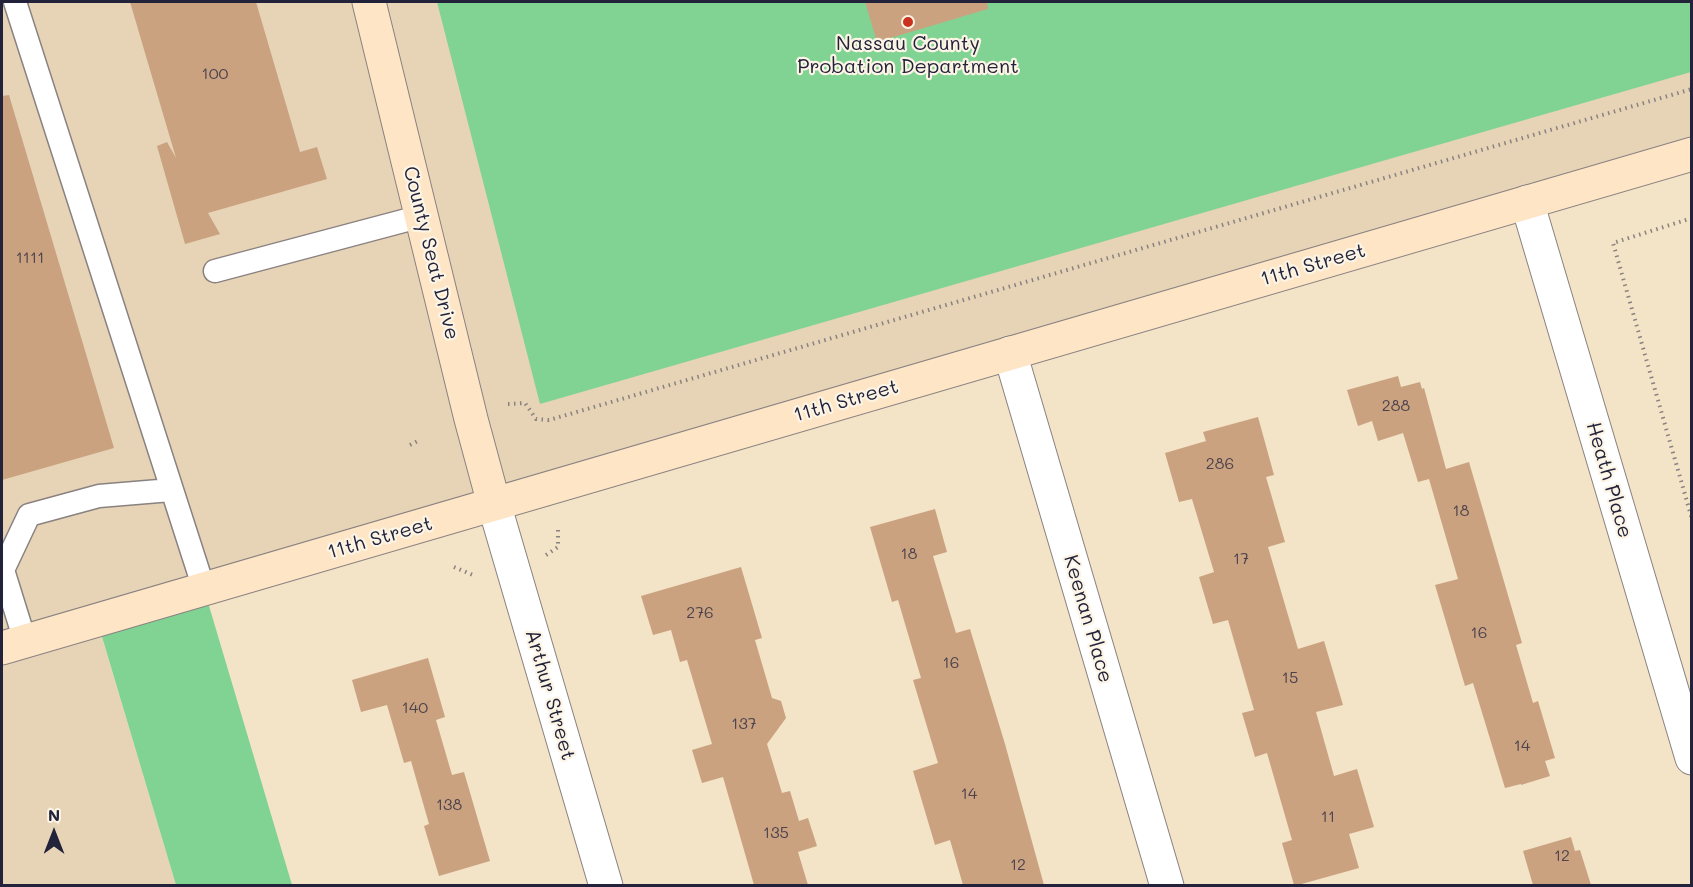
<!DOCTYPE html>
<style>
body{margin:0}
#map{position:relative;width:1693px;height:887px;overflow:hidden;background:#f3e3c7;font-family:Mali,sans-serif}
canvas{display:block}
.frame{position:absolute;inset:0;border:3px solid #22223b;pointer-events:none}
.north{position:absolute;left:24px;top:803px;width:60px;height:60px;-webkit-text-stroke:4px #fcf5e5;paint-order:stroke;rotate:0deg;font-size:16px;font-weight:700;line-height:24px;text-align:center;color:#22223b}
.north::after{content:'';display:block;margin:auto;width:21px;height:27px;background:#22223b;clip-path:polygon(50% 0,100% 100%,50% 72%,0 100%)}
</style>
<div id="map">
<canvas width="1693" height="887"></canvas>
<div class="frame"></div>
<div class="north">N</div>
</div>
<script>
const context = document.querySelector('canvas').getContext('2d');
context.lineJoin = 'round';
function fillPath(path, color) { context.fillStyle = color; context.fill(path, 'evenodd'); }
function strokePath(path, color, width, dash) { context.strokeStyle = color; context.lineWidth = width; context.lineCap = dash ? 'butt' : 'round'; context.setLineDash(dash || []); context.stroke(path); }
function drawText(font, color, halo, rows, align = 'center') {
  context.font = font + ' Mali,sans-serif'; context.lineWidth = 4.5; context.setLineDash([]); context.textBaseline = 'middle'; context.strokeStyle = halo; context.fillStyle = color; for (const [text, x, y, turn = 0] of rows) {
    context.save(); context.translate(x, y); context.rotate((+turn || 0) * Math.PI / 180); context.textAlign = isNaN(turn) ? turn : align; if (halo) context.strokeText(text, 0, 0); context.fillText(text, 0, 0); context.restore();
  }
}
fillPath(new Path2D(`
 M 2,2 L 1691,2 L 1691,154 L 97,621 L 176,885 L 2,886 Z`), '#e7d4b7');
fillPath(new Path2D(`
 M 437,2 L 1691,2 L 1691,72 L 540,404 Z
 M 204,589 L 292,885 L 176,885 L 97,620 Z`), '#81d393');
fillPath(new Path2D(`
 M 130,2 L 256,2 L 300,152 L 317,147 L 327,179 L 208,213 L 220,234 L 185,244 L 157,146 L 167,142 L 176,158 Z
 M 865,2 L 987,2 L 988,9 L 877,42 Z
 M 9,95 L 114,448 L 2,480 L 2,96 Z
 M 1398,376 L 1401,387 L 1420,382 L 1422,389 L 1424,388 L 1446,469 L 1469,462 L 1522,643 L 1516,645 L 1533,703 L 1538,701 L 1555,758 L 1545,761 L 1550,776 L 1521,785 L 1521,784 L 1505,788 L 1473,683 L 1465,686 L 1435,585 L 1458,579 L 1429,479 L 1418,482 L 1403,433 L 1378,441 L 1372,421 L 1358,426 L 1347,390 Z
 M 1258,417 L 1274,475 L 1266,477 L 1285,542 L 1268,547 L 1298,649 L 1324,641 L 1343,705 L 1316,712 L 1334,776 L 1357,769 L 1374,827 L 1349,834 L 1359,868 L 1298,885 L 1294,885 L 1282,843 L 1292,840 L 1267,753 L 1255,757 L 1242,713 L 1254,710 L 1228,620 L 1213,624 L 1199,577 L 1214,572 L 1192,499 L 1179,502 L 1165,453 L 1206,441 L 1203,432 Z
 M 935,509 L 947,552 L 933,556 L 947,603 L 956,633 L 970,629 L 1005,744 L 1044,885 L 963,885 L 950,840 L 935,845 L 913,771 L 938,763 L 913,680 L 921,678 L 898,600 L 892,602 L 870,527 Z
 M 741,567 L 762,638 L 755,640 L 772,698 L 781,701 L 786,718 L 767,744 L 782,793 L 790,791 L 799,821 L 808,818 L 817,846 L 798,852 L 808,885 L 754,885 L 723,777 L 702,783 L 692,750 L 712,744 L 687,660 L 680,662 L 671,630 L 653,635 L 641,596 Z
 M 428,658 L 445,717 L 436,720 L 452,775 L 464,772 L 490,861 L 439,876 L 424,826 L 429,824 L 411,761 L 404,763 L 387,705 L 361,712 L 352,680 Z
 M 1571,837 L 1575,851 L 1580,850 L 1591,885 L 1533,885 L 1523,851 Z`), '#caa280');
const lane = new Path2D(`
 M 15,2 L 204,589
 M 215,271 L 422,216
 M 25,641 L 3,570 L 29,515 L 99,496 L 171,490`);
const street = new Path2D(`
 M 1527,202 L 1692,758
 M 1010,353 L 1167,886
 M 494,504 L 606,886`);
const secondary = new Path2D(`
 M 369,2 L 471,419 L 494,504
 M 2,648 L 1692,154`);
strokePath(lane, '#8a8281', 25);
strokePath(street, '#8a8281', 35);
strokePath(secondary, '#8a8281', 35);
strokePath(new Path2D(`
 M 1692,218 L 1613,243 L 1692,519
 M 508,404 L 525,403 L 536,419 L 549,420 L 1692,89
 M 410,445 L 420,440
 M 546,555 L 558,547 L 558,529
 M 454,567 L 473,575`), '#8a8281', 4, [1.5, 4.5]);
strokePath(lane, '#fff', 22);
strokePath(street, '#fff', 33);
strokePath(secondary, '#fde5c5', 33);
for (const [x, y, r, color] of [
 [908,22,6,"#c8321e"]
]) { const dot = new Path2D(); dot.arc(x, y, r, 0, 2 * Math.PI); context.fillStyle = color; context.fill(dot); strokePath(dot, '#fcf5e5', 2); }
drawText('16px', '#4c424c', null, [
 ["100",215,74],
 ["1111",30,258],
 ["288",1396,406],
 ["286",1220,464],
 ["18",1461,511],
 ["18",909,554],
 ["17",1241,559],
 ["276",700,613],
 ["16",1479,633],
 ["16",951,663],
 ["15",1290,678],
 ["140",415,708],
 ["137",744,724],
 ["14",1522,746],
 ["14",969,794],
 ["138",449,805],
 ["11",1328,817],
 ["135",776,833],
 ["12",1562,856],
 ["12",1018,865]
]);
drawText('20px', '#22223b', '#fcf5e5', [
 ["Nassau County",908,44],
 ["Probation Department",908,67]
]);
drawText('20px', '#22223b', '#fcf5e5', [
 ["County Seat Drive",431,253,76],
 ["11th Street",1313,265,-16],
 ["11th Street",846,401,-16],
 ["Heath Place",1609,480,74],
 ["11th Street",380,538,-16],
 ["Keenan Place",1088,619,74],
 ["Arthur Street",550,695,74]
]);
</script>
